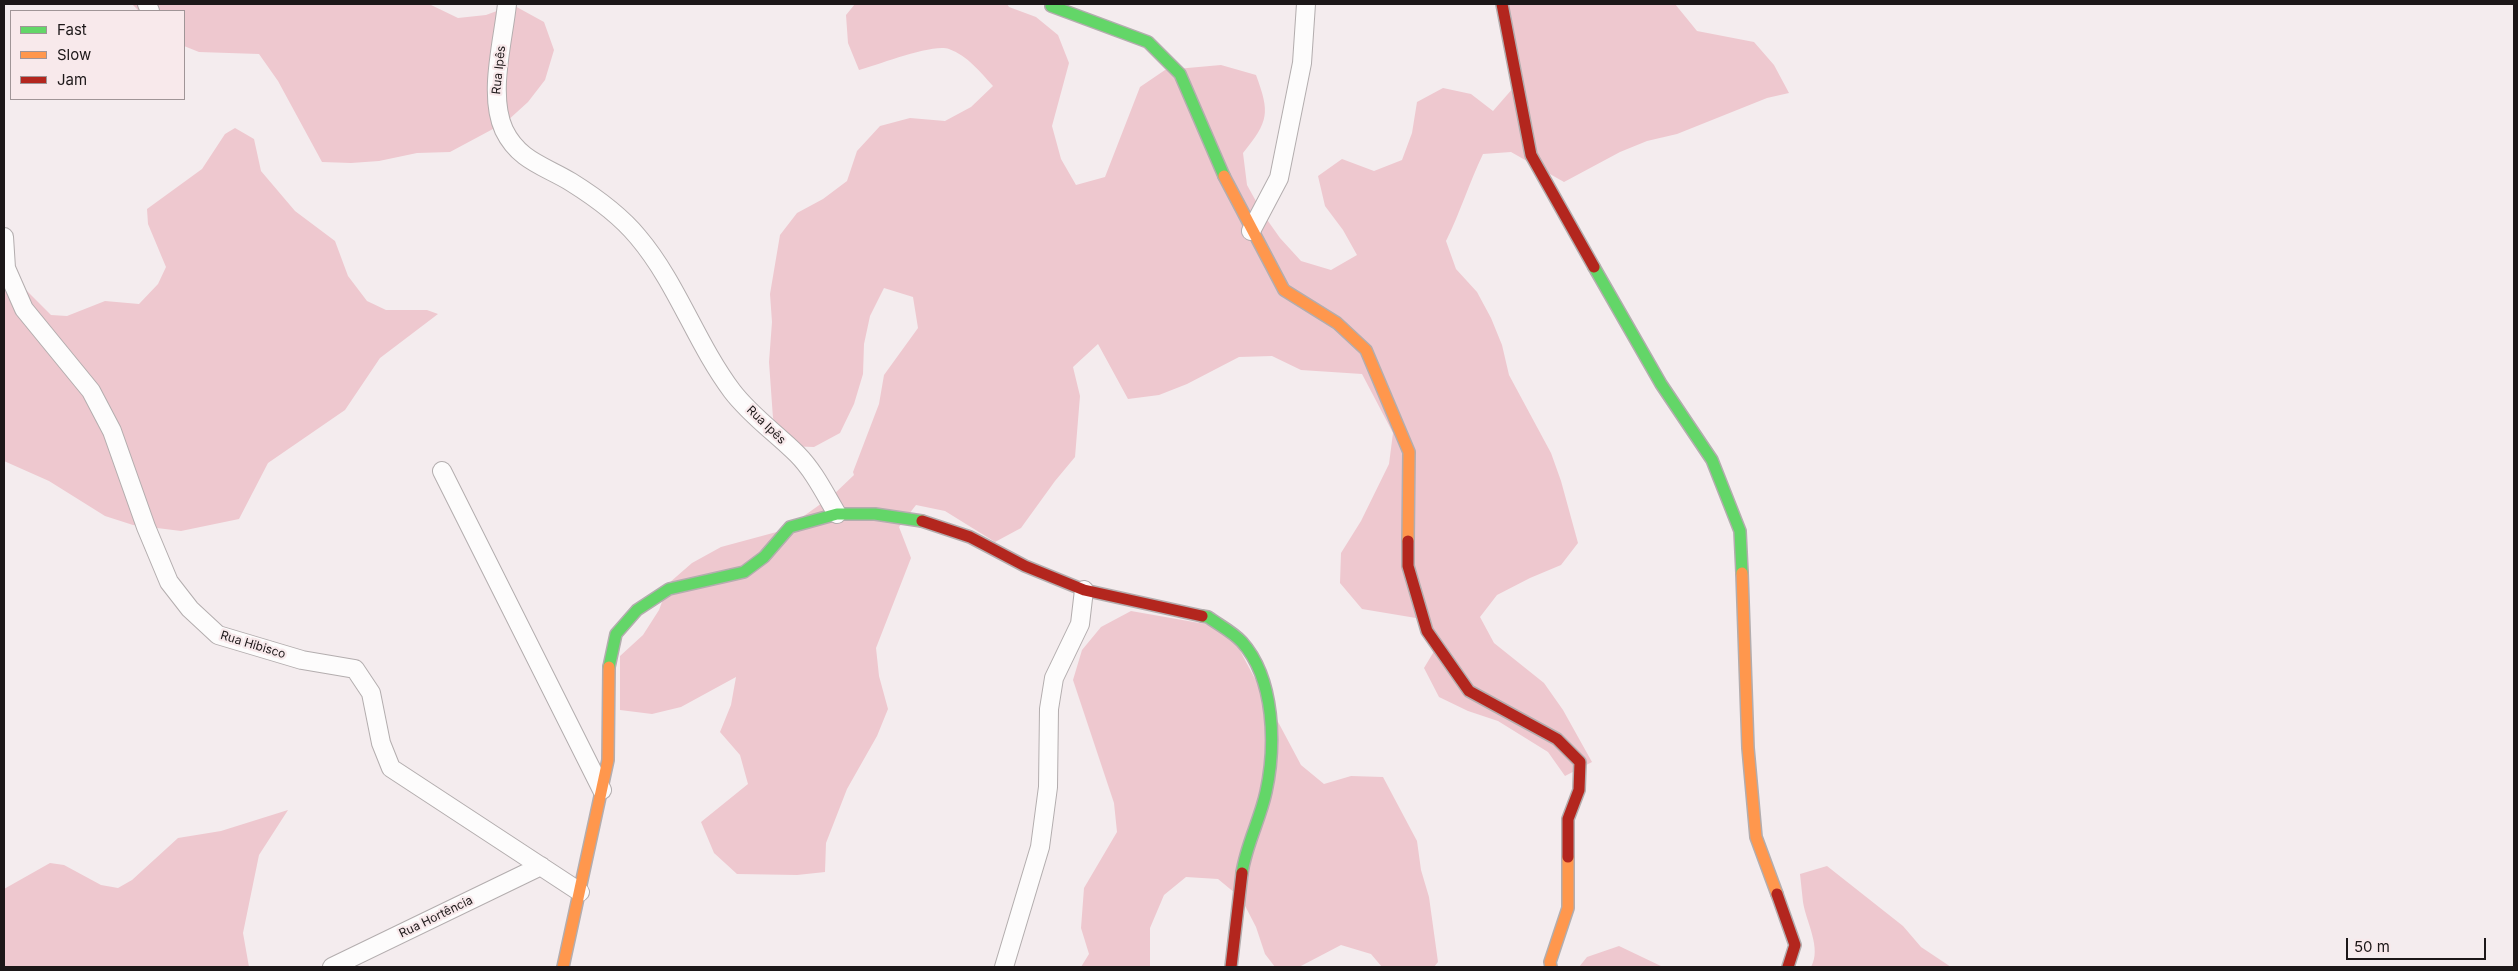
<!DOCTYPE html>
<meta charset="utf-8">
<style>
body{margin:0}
#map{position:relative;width:2518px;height:971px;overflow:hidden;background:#f4ecee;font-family:Inter,sans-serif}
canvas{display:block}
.frame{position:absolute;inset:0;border:5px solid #1c1718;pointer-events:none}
.legend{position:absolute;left:10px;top:10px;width:175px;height:90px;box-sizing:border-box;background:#f8e9eb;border:1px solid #a09597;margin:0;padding:6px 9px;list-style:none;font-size:15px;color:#1c1718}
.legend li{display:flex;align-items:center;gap:10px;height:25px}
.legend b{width:25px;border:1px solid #a09597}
.scale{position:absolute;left:2346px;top:938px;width:140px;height:22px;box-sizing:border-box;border:2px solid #1c1718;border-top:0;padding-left:6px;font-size:15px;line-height:18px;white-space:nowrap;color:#1c1718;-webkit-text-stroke:4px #f8e9eb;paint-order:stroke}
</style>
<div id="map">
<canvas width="2518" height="971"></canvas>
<div class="frame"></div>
<ul class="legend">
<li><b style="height:6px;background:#63d668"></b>Fast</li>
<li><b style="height:6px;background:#ff974d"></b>Slow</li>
<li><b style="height:6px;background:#b3261e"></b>Jam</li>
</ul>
<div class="scale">50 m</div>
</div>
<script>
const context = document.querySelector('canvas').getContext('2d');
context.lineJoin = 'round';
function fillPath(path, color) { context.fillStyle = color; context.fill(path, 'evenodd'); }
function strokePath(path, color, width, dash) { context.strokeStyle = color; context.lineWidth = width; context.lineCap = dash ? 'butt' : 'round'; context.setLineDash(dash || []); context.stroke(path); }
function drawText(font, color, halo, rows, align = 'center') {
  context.font = font + ' Inter,sans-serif'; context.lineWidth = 4.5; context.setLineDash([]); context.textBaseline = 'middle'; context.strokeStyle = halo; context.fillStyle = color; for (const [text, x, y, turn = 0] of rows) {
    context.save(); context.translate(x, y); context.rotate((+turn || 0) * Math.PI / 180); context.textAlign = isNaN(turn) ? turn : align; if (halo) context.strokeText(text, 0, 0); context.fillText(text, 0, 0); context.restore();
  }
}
fillPath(new Path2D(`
 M 132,4 L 429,4 L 458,18 L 486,15 L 513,5 L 544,22 L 554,50 L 545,80 L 528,102 L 506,122 L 450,152 L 417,153 L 379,161 L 351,163 L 322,162 L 278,81 L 259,54 L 199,52 L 184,46 L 184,11 L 139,11 Z
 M 855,4 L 1007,4 L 1009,7 L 1036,17 L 1058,35 L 1069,63 L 1052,126 L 1061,159 L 1076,185 L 1105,177 L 1140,87 L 1165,70 L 1221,65 L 1256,75 C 1270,113 1269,121 1243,153 L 1247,185 L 1263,214 L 1280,238 L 1301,261 L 1331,270 L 1357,255 L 1343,230 L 1325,206 L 1318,176 L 1342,159 L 1374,171 L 1402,160 L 1412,133 L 1417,102 L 1443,88 L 1471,94 L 1493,111 L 1514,87 L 1496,4 L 1675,4 L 1697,31 L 1754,42 L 1774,65 L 1789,93 L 1767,98 L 1677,134 L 1647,141 L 1620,152 L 1564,182 L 1511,152 L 1483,154 C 1469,183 1460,213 1446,241 L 1456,269 L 1477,292 L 1491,318 L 1502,345 L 1509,375 L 1551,453 L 1561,481 L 1578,543 L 1561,565 L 1530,578 L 1497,595 L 1480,617 L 1494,643 L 1544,683 L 1563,710 L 1592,762 L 1565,776 L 1548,752 L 1498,721 L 1468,711 L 1439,697 L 1424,668 L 1439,643 L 1422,619 L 1362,609 L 1340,583 L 1341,553 L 1361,521 L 1389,464 L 1393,433 L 1362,374 L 1301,370 L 1272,356 L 1239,357 L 1187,384 L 1159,395 L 1128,399 L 1098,344 L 1073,367 L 1080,396 L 1075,457 L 1055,481 L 1021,528 L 995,542 L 945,511 L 916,505 L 899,527 L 911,558 L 876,648 L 879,676 L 888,709 L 877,736 L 847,789 L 826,843 L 825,872 L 797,875 L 737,874 L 714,853 L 701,822 L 748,784 L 740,755 L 720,732 L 731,705 L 736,677 L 681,707 L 652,714 L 620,710 L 620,656 L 643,635 L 659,610 L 669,583 L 692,563 L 721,547 L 784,530 L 832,496 L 854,475 L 853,472 L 879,404 L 884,375 L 918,328 L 913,297 L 884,288 L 870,316 L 864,344 L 863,374 L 854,404 L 840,433 L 814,447 L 784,446 L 773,418 L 769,362 L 772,322 L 770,294 L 780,235 L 797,213 L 823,199 L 847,181 L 857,151 L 880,126 L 910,118 L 945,121 L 971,107 L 993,86 C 980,72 968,56 949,49 C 933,43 878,65 859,70 L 848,43 L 846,15 Z
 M 235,128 L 254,139 L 261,171 L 295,211 L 335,241 L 348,276 L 367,301 L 386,310 L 427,310 L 438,314 L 380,358 L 345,410 L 268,463 L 239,519 L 181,531 L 133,525 L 105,516 L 49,481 L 4,461 L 4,268 L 51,315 L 67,316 L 105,301 L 139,304 L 158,284 L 166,267 L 148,224 L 147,209 L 202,169 L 225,134 Z
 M 1131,611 L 1228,628 L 1301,765 L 1324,784 L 1351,776 L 1383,777 L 1417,841 L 1421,870 L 1429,897 L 1438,962 L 1434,967 L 1382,967 L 1371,954 L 1341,945 L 1299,967 L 1275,967 L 1265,954 L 1256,927 L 1241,898 L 1218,879 L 1186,877 L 1164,895 L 1150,928 L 1150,967 L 1081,967 L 1089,954 L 1081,928 L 1084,888 L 1117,832 L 1114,803 L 1073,680 L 1082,650 L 1101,627 Z
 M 288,810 L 259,855 L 243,933 L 249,967 L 4,967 L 4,889 L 50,863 L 64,865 L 101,885 L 118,888 L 132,880 L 178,838 L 221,831 Z
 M 1827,866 L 1903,926 L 1921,947 L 1951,967 L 1811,967 C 1822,948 1806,922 1803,902 C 1802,893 1801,883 1800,874 Z
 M 1619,946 L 1663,967 L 1579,967 L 1587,957 Z`), '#eec8cf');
const street = new Path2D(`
 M 147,4 L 150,11
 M 507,4 C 503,42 488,95 504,130 C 519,161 545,166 571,182 C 595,197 620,215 638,237 C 677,283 696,343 732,391 C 751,416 776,433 797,454 C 814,471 825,494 837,514
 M 1251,231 L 1279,178 L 1302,63 L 1306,4
 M 4,237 L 6,268 L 24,309 L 91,391 L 112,431 L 146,527 L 169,582 L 190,609 L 218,635 L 302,660 L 355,669 L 371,693 L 381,743 L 391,768 L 580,892
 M 442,471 L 602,790
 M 332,967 L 541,866
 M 1004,967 L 1040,847 L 1048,787 L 1049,709 L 1054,678 L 1080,624 L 1084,590`);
const fast = new Path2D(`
 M 1051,6 L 1148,42 L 1180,74 L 1224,176
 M 1594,267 L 1661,384 L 1712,460 L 1740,531 L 1742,573
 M 1202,616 L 1208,617 C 1219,625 1233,632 1242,642 C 1275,679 1276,746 1266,792 C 1260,820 1246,845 1242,873
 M 609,667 L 616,634 L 637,610 L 669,589 L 744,572 L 764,557 L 790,527 L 837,514 L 875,514 L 922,521`);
const slow = new Path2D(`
 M 1224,176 L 1284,290 L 1337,323 L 1366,350 L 1409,452 L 1408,541
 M 1742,573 L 1748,748 L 1756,837 L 1777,894
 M 563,967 L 608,760 L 609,667
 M 1551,967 L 1550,962 L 1568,908 L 1568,857`);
const jam = new Path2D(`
 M 1502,4 L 1531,155 L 1594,267
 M 922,521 L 970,537 L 1025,566 L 1084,590 L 1202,616
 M 1408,541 L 1408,566 L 1427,631 L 1469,691 L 1557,739 L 1580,762 L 1579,790 L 1568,819 L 1568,857
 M 1777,894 L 1795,945 L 1788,967
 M 1231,967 L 1242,873`);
strokePath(street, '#b3adae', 20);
strokePath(fast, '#b3adae', 14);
strokePath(slow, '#b3adae', 14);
strokePath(jam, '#b3adae', 14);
strokePath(street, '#fdfcfc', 18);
strokePath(fast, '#63d668', 11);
strokePath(slow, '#ff974d', 11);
strokePath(jam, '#b3261e', 11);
drawText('12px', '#1c1718', '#f8e9eb', [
 ["Rua Ipês",499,70,-84],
 ["Rua Ipês",766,425,44],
 ["Rua Hibisco",253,645,17],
 ["Rua Hortência",436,917,-26]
]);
</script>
